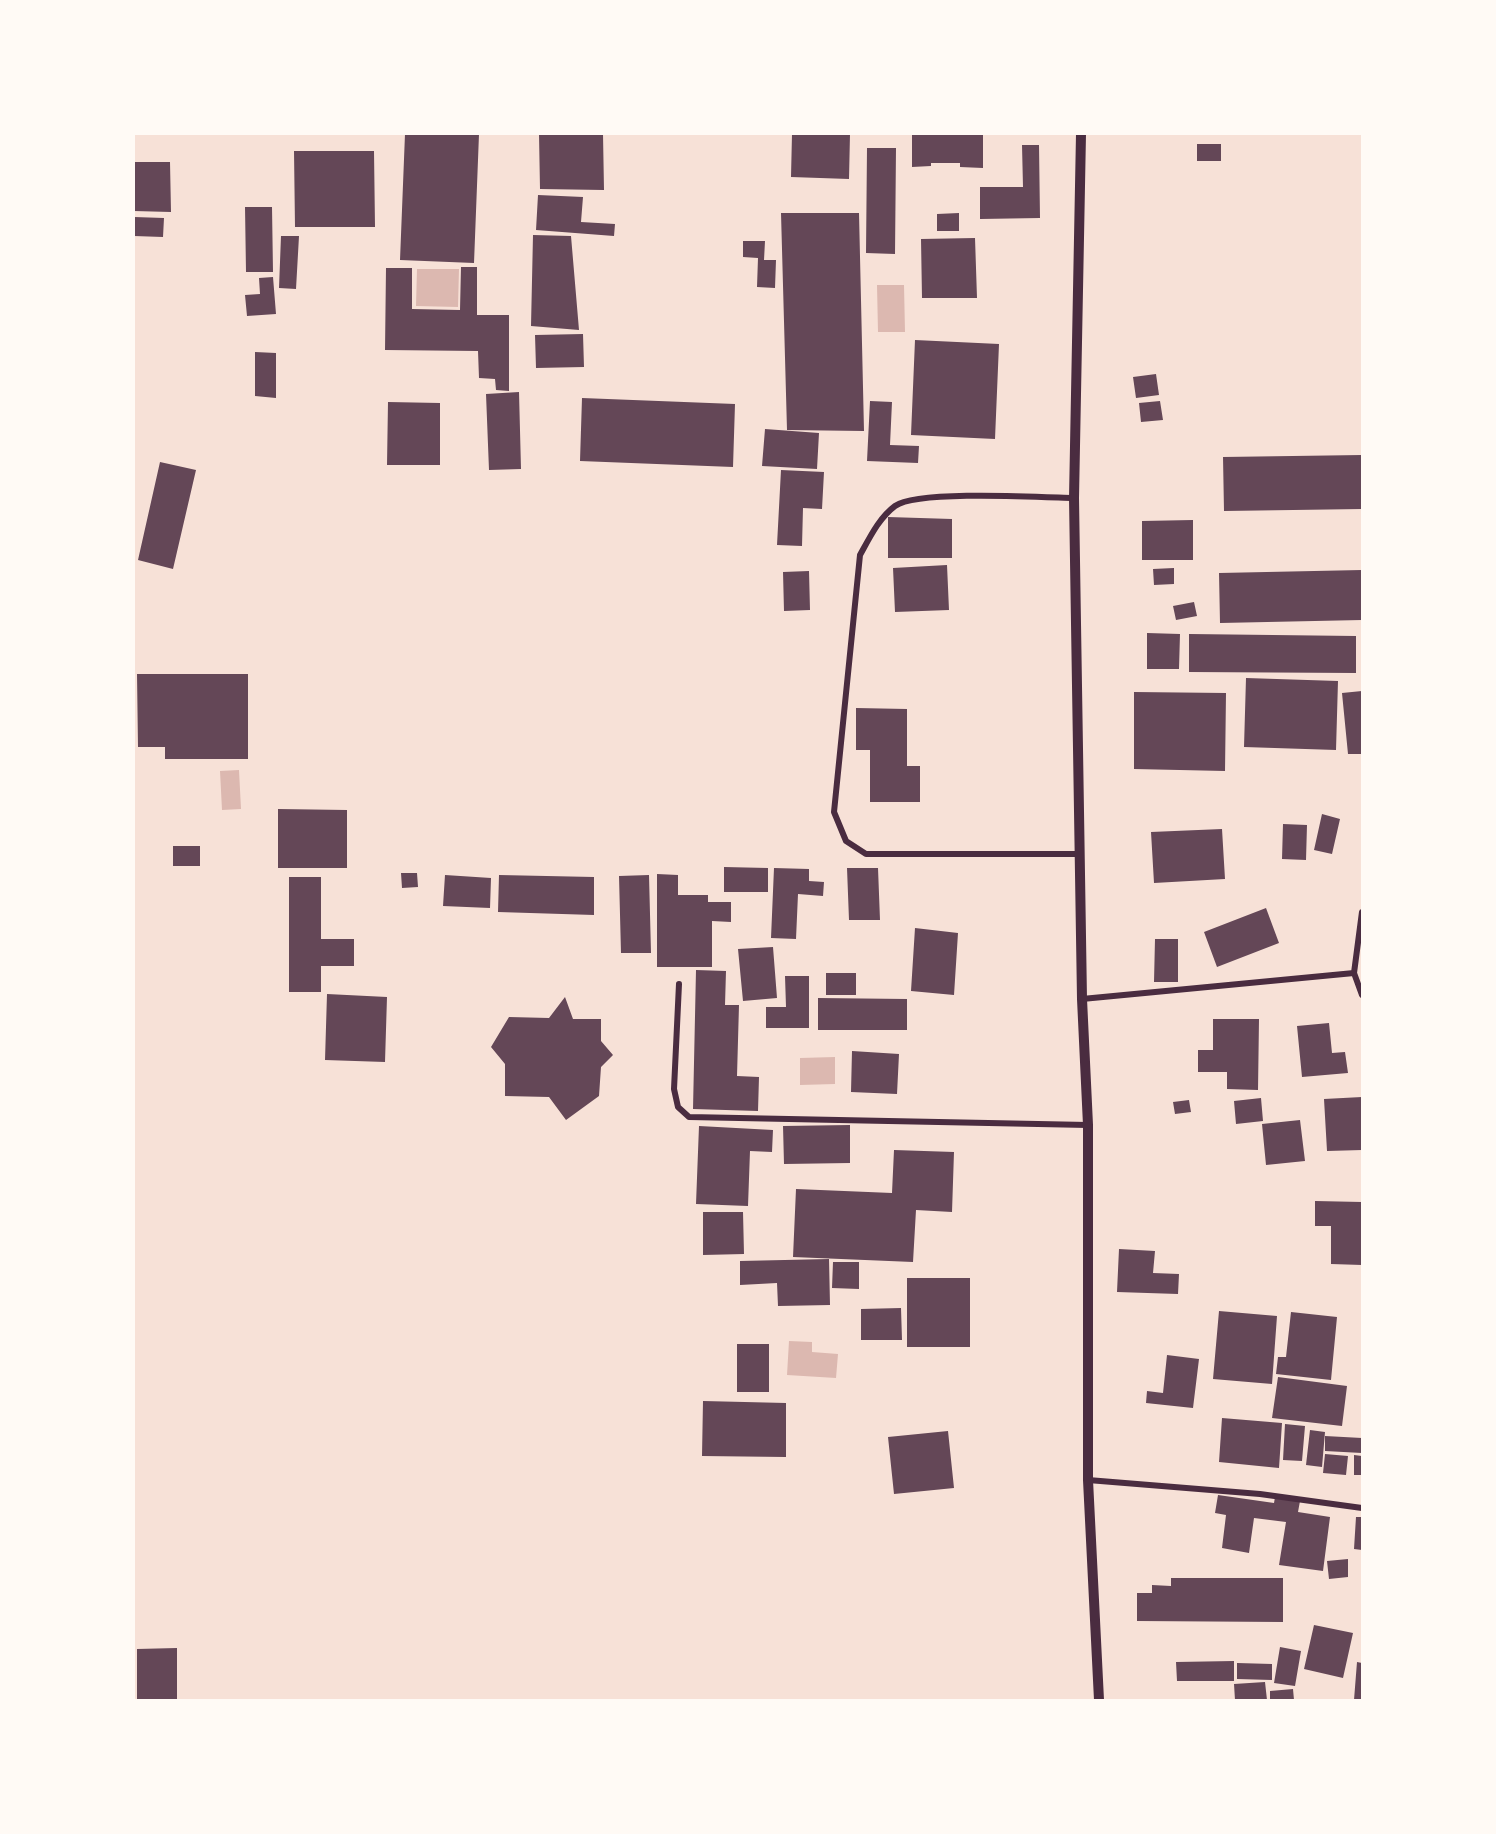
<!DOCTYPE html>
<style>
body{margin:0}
#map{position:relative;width:1496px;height:1834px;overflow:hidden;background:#f7e1d7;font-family:"Varela Round",sans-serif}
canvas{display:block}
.frame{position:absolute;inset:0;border:135px solid #fffaf5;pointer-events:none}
</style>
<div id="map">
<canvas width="1496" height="1834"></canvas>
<div class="frame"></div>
</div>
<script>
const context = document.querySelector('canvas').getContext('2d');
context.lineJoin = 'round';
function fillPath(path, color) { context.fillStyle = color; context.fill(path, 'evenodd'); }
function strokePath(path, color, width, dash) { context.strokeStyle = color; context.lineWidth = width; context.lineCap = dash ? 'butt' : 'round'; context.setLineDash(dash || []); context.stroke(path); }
fillPath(new Path2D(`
 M 417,269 L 459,269 L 458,307 L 416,306 Z
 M 877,285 L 904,285 L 905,332 L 878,332 Z
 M 239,770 L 241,809 L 222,810 L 220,771 Z
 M 835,1057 L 835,1084 L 800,1085 L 800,1058 Z
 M 789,1341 L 812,1342 L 812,1352 L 838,1354 L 836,1378 L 787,1375 Z`), '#dcb8b0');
fillPath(new Path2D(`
 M 405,134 L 479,134 L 474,263 L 400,260 Z
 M 539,134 L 603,134 L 604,190 L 540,189 Z
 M 792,134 L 850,134 L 849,179 L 791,177 Z
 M 912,134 L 983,134 L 983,168 L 960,167 L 960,163 L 931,163 L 931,166 L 912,167 Z
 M 1197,144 L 1221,144 L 1221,161 L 1197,161 Z
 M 1022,145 L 1039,145 L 1040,218 L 980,219 L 980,187 L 1023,187 Z
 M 867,148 L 896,148 L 895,254 L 866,253 Z
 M 294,151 L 374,151 L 375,227 L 295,227 Z
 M 134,162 L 170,162 L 171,212 L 134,211 Z
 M 538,195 L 583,197 L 581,222 L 615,224 L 614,236 L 536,230 Z
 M 245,207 L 272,207 L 273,272 L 246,272 Z
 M 781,213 L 859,213 L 864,431 L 787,430 Z
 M 959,213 L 959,231 L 937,231 L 937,214 Z
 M 134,217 L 164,218 L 163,237 L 134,236 Z
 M 533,235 L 571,236 L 579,330 L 531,326 Z
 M 281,236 L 299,236 L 296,289 L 279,288 Z
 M 975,238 L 977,298 L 922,298 L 921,239 Z
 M 743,241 L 765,241 L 764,260 L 776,260 L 775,288 L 757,287 L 758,258 L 743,257 Z
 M 461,267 L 477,267 L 477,315 L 509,315 L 509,391 L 496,390 L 495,379 L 479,378 L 478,351 L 385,350 L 386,268 L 412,268 L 412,309 L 460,310 Z
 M 273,277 L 276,314 L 247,316 L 245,295 L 260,294 L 259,278 Z
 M 583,334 L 584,367 L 536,368 L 535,335 Z
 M 915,340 L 999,344 L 995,439 L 911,435 Z
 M 255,352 L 276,353 L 276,398 L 255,396 Z
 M 1156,374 L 1159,395 L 1136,398 L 1133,377 Z
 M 519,392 L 521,469 L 489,470 L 486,394 Z
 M 582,398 L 735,404 L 733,467 L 580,461 Z
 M 870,401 L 892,402 L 890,445 L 919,446 L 918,463 L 867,461 Z
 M 1160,401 L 1163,420 L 1141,422 L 1139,403 Z
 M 388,402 L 440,403 L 440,465 L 387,465 Z
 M 765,429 L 819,433 L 817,469 L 762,466 Z
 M 1362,455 L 1362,509 L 1224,511 L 1223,457 Z
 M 160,462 L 196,470 L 173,569 L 138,560 Z
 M 781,470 L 824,472 L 822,509 L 803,508 L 802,546 L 777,545 Z
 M 888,517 L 952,519 L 952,558 L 888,558 Z
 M 1193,520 L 1193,560 L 1142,560 L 1142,521 Z
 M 947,565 L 949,610 L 895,612 L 893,568 Z
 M 1174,568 L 1174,584 L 1154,585 L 1153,569 Z
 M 1362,570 L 1362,620 L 1220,623 L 1219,573 Z
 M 809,571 L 810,610 L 784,611 L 783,572 Z
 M 1194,602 L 1197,616 L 1176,620 L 1173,606 Z
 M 1147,633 L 1180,634 L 1179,669 L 1147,669 Z
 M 1189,634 L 1356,636 L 1356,673 L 1189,672 Z
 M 137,674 L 248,674 L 248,759 L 165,759 L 165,747 L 138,747 Z
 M 1246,678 L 1338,681 L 1336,750 L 1244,747 Z
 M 1362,691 L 1362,754 L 1348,754 L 1342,693 Z
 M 1134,692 L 1226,693 L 1225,771 L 1134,769 Z
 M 856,708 L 907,709 L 907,766 L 920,766 L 920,802 L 870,802 L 870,750 L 856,750 Z
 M 278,809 L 347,810 L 347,868 L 278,868 Z
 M 1322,814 L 1340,819 L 1332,854 L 1314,850 Z
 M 1283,824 L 1307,825 L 1306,860 L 1282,859 Z
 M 1222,829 L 1225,879 L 1154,883 L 1151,832 Z
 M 173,846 L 200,846 L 200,866 L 173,866 Z
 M 724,867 L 768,868 L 768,892 L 724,892 Z
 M 774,868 L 809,869 L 809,881 L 824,882 L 823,896 L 798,894 L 796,939 L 771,938 Z
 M 847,868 L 878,868 L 880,920 L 849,920 Z
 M 401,873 L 417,873 L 418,887 L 402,888 Z
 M 657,874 L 678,875 L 678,895 L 708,895 L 708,902 L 731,902 L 731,922 L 712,921 L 712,967 L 657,967 Z
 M 445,875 L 491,878 L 490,908 L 443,906 Z
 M 499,875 L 594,877 L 594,915 L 498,912 Z
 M 649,875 L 651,953 L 621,953 L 619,876 Z
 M 289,877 L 321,877 L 321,939 L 354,939 L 354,966 L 321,966 L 321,992 L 289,992 Z
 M 1266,908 L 1279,943 L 1217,967 L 1204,932 Z
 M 915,928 L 958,933 L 954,995 L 911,991 Z
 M 1155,939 L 1178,939 L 1178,982 L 1154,982 Z
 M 773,947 L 777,998 L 743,1001 L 738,949 Z
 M 696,970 L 726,971 L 725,1005 L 739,1005 L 737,1076 L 759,1077 L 758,1111 L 693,1109 Z
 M 826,973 L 856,973 L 856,995 L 826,995 Z
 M 785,976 L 809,976 L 809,1028 L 766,1028 L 766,1007 L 786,1007 Z
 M 327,994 L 387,997 L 385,1062 L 325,1060 Z
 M 565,997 L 573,1019 L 601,1019 L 601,1041 L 613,1055 L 601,1067 L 599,1096 L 566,1120 L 549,1097 L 505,1096 L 505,1064 L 491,1047 L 509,1017 L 549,1018 Z
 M 818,998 L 907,999 L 907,1030 L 818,1030 Z
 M 1213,1019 L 1259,1019 L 1258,1090 L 1227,1089 L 1227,1072 L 1198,1072 L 1198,1050 L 1213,1050 Z
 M 1329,1023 L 1332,1053 L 1345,1052 L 1348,1073 L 1302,1077 L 1297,1026 Z
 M 852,1051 L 899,1054 L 897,1094 L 851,1092 Z
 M 1362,1097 L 1362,1150 L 1327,1151 L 1324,1099 Z
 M 1261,1098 L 1263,1121 L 1236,1124 L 1234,1101 Z
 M 1189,1100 L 1191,1112 L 1175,1114 L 1173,1102 Z
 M 1300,1120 L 1305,1161 L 1266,1165 L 1262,1124 Z
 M 850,1125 L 850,1163 L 784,1164 L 783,1126 Z
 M 699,1126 L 773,1130 L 772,1152 L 750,1151 L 748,1206 L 696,1204 Z
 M 894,1150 L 954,1152 L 952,1212 L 916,1210 L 913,1262 L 793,1257 L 796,1189 L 892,1193 Z
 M 1315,1201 L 1362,1202 L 1362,1265 L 1331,1264 L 1331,1226 L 1315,1226 Z
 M 703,1212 L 743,1212 L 744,1254 L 703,1255 Z
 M 1119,1249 L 1155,1251 L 1153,1273 L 1179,1274 L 1178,1294 L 1117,1292 Z
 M 829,1259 L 830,1305 L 778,1306 L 777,1283 L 740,1285 L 740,1261 Z
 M 833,1262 L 859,1262 L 859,1289 L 832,1288 Z
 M 907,1278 L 970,1278 L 970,1347 L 907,1347 Z
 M 901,1308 L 902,1340 L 861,1340 L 861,1309 Z
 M 1219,1311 L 1277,1316 L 1272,1384 L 1213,1379 Z
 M 1291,1312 L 1337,1317 L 1331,1380 L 1276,1374 L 1278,1357 L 1286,1357 Z
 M 737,1344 L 769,1344 L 769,1392 L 737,1392 Z
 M 1167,1355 L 1199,1359 L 1193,1408 L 1146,1403 L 1147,1391 L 1163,1393 Z
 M 1278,1377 L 1347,1386 L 1342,1426 L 1272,1418 Z
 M 703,1401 L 786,1403 L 786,1457 L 702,1456 Z
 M 1222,1418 L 1282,1423 L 1279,1468 L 1219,1462 Z
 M 1285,1424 L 1305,1426 L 1302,1461 L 1283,1460 Z
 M 1310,1430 L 1325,1432 L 1322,1467 L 1306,1465 Z
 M 948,1431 L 954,1488 L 894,1494 L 888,1437 Z
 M 1325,1436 L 1362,1438 L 1362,1453 L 1325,1451 Z
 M 1325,1454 L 1348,1456 L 1346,1475 L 1323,1473 Z
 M 1354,1455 L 1362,1456 L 1362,1475 L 1354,1475 Z
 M 1218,1495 L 1274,1503 L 1275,1497 L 1300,1501 L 1298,1512 L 1330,1517 L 1323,1571 L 1279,1565 L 1286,1522 L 1254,1518 L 1249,1553 L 1222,1548 L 1226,1515 L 1215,1513 Z
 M 1356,1517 L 1362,1517 L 1362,1550 L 1354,1549 Z
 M 1348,1559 L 1348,1577 L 1329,1579 L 1327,1561 Z
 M 1171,1578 L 1283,1578 L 1283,1622 L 1137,1621 L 1137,1593 L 1152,1593 L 1152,1585 L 1171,1586 Z
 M 1314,1625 L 1353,1633 L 1343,1678 L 1304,1669 Z
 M 1280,1647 L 1301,1651 L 1295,1686 L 1274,1683 Z
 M 177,1648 L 177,1700 L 137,1700 L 137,1649 Z
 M 1234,1661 L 1234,1681 L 1177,1681 L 1176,1662 Z
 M 1357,1662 L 1362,1663 L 1362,1700 L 1354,1700 Z
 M 1237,1663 L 1272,1664 L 1272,1680 L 1237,1679 Z
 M 1265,1682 L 1267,1700 L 1235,1700 L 1234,1684 Z
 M 1293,1689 L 1294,1700 L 1270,1700 L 1270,1691 Z`), '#644757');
strokePath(new Path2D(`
 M 1074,498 C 1040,497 917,490 895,506 C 879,518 870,537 860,555 L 834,812 L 846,841 L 866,854 L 1080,854
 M 1362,912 L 1354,973 L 1362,995
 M 679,984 L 674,1089 L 678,1107 L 689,1117 L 1088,1125
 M 1082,999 L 1354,973
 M 1088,1480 L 1260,1494 L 1362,1508`), '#4a2c40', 6);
strokePath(new Path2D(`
 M 1081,134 L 1074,498 L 1082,999 L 1088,1125 L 1088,1480 L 1099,1700`), '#4a2c40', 10);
</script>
